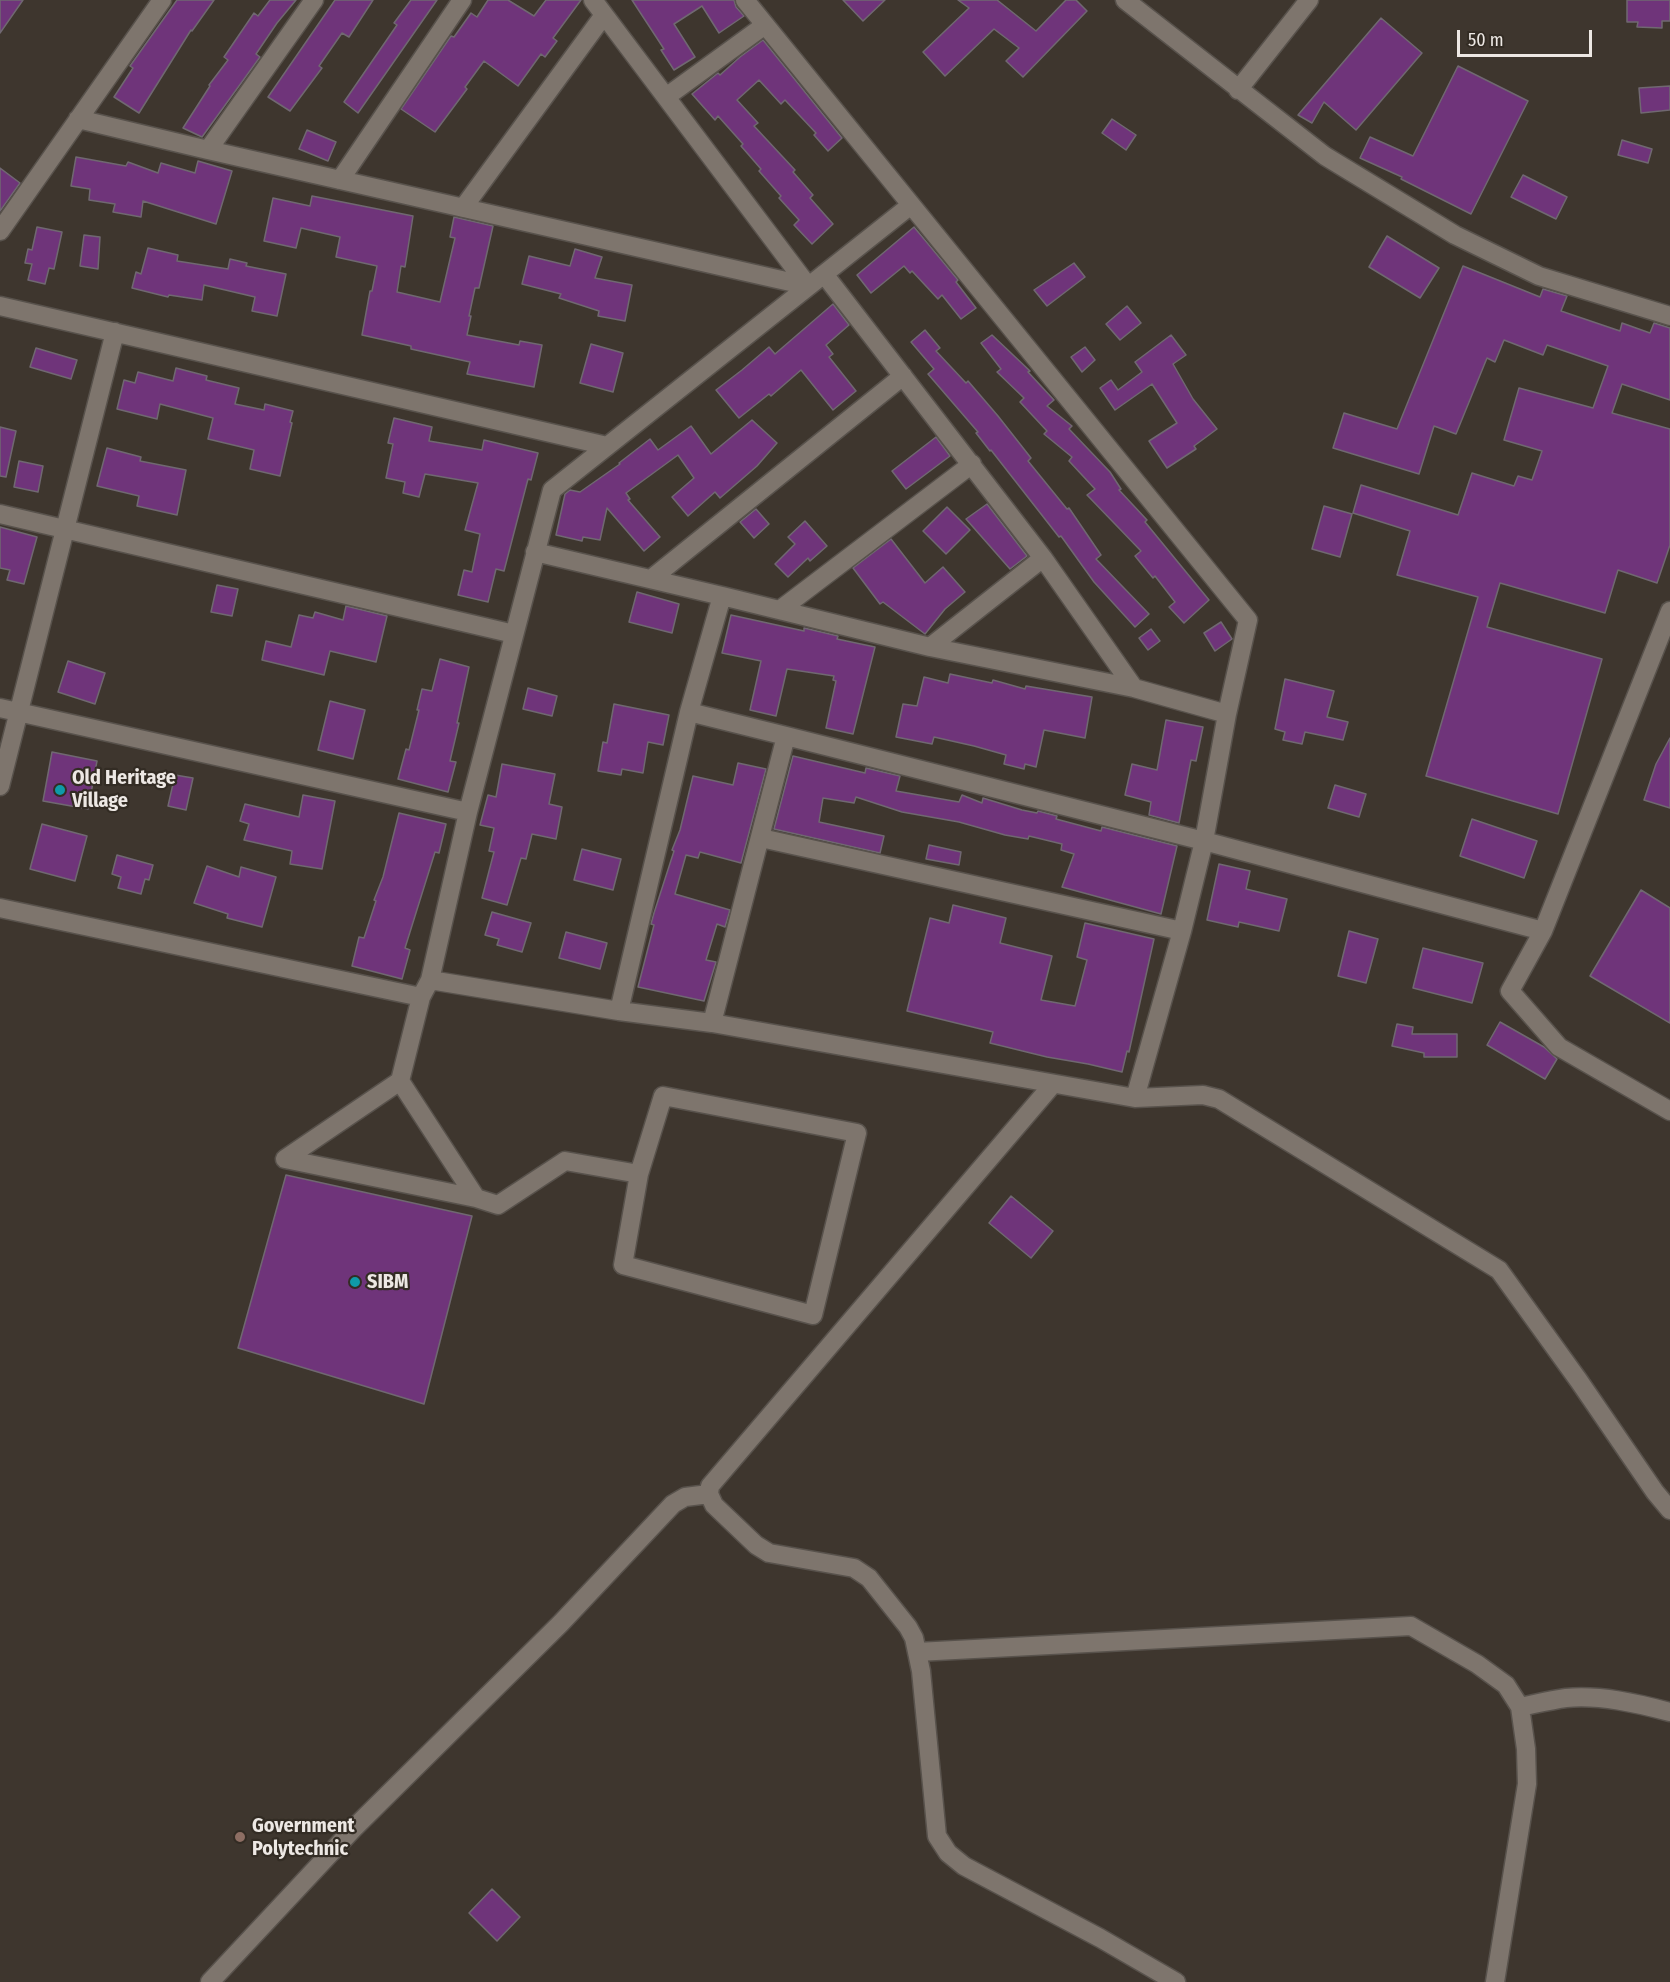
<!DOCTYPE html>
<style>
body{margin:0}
#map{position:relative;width:1670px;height:1982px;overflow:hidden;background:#3e362e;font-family:"Fira Sans Condensed",sans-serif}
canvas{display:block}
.scale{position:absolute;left:1457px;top:30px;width:135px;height:27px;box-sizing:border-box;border:3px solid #ede8e4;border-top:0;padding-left:8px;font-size:18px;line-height:21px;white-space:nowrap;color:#ede8e4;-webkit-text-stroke:4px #332c24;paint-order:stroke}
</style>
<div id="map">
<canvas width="1670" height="1982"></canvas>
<div class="scale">50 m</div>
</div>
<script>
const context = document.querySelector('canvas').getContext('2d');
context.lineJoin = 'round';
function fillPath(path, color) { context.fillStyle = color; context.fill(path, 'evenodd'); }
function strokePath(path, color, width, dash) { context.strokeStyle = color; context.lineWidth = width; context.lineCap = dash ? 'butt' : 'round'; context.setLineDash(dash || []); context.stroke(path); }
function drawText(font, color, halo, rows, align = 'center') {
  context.font = font + ' "Fira Sans Condensed",sans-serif'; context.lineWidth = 4.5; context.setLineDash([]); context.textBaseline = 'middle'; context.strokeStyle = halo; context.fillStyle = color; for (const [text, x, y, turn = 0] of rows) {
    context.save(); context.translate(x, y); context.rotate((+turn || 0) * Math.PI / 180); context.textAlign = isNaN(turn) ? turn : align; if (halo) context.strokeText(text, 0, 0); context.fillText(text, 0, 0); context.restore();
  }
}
const building = new Path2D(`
 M 0,0 L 23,0 L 0,33 Z
 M 177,0 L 214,0 L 192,31 L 191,30 L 139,113 L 114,97 L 133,68 L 130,66 Z
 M 270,0 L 296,0 L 277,23 L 256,54 L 260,57 L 202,137 L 183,128 L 210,86 L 209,85 L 228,60 L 224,57 L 254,13 L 258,16 Z
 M 335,0 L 373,0 L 349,37 L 342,33 L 319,66 L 322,68 L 290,111 L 268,97 Z
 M 411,0 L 437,0 L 358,113 L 344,102 L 397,25 L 394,23 Z
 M 488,0 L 508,0 L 534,16 L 546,0 L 581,0 L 553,38 L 557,41 L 545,57 L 541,54 L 518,86 L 484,61 L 465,87 L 467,89 L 435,132 L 401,109 L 451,36 L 454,37 L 471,13 L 477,17 Z
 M 632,0 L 734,0 L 736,7 L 744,16 L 719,33 L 702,6 L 674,24 L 695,57 L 674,70 L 661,50 L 664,49 Z
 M 843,0 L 885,0 L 863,21 Z
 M 958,0 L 997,0 L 1036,31 L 1066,0 L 1076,0 L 1087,11 L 1023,77 L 1006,61 L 1019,48 L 994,29 L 945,76 L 923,52 L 969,8 Z
 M 1627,0 L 1670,0 L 1670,21 L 1662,21 L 1662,28 L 1637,27 L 1638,22 L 1627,22 Z
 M 1381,18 L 1422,53 L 1356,130 L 1324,102 L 1312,123 L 1298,115 Z
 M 763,40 L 842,138 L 828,151 L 814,135 L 816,133 L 785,100 L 781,104 L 759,80 L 737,100 L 758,123 L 754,126 L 795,170 L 793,172 L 813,195 L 810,198 L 833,224 L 812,244 L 794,225 L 799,220 L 779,198 L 781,196 L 759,171 L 761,169 L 741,146 L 743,144 L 718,116 L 715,120 L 692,94 L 718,73 L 720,75 L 740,57 Z
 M 1458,66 L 1528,101 L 1471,214 L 1401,179 L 1402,177 L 1360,158 L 1370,137 L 1413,156 Z
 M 1670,86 L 1670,110 L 1641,113 L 1639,88 Z
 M 1112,119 L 1136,135 L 1126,150 L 1102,133 Z
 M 307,130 L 336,142 L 328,161 L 299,149 Z
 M 1622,140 L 1652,149 L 1648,163 L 1618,155 Z
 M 76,157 L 126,166 L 128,162 L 158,173 L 161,163 L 195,173 L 198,161 L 232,171 L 216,224 L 143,201 L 141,217 L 113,212 L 115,204 L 89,200 L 90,189 L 71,186 Z
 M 0,168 L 20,183 L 0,211 Z
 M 1523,175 L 1567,197 L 1556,219 L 1511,197 Z
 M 312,196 L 413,216 L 405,267 L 401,266 L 397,292 L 440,302 L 455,238 L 450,237 L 454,217 L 493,226 L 479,288 L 475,288 L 469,316 L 471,316 L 467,335 L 519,345 L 520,341 L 542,345 L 534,387 L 467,374 L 470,362 L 411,349 L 411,346 L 362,335 L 370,291 L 372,291 L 377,266 L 336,257 L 340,237 L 301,228 L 296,248 L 264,241 L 273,198 L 310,206 Z
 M 37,227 L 62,232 L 54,269 L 49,268 L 45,284 L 28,280 L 32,264 L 25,263 L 28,249 L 32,250 Z
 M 914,227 L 958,280 L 956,282 L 976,308 L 961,319 L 942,295 L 938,299 L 912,271 L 910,273 L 904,266 L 871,293 L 857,275 Z
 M 84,235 L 100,237 L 98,269 L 80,266 Z
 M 1387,236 L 1439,268 L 1420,298 L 1369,267 Z
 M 148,248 L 178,255 L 177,261 L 228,269 L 230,259 L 247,263 L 246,266 L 286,274 L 277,316 L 252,311 L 255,297 L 204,285 L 202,300 L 169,295 L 168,297 L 132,288 L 136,272 L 141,274 Z
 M 575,249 L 602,257 L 595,278 L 632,285 L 625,321 L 598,316 L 599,311 L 559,298 L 561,294 L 522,284 L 529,256 L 570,266 Z
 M 1074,263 L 1085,277 L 1047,306 L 1034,290 Z
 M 1463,266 L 1540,297 L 1543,289 L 1567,296 L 1561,311 L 1620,331 L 1622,323 L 1650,333 L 1654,323 L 1670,328 L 1670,400 L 1622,384 L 1612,413 L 1670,429 L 1670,545 L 1657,583 L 1618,570 L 1605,613 L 1500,583 L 1487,627 L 1602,659 L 1558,814 L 1426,776 L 1478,597 L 1397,575 L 1410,531 L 1353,513 L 1361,485 L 1458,515 L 1472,473 L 1514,486 L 1518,476 L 1532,480 L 1542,451 L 1504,440 L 1519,388 L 1593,408 L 1608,366 L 1547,345 L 1543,355 L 1504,340 L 1495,362 L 1487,358 L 1456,434 L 1434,426 L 1419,474 L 1333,448 L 1344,413 L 1397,429 Z
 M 833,304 L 849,325 L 826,345 L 833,354 L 829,357 L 856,391 L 833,410 L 801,370 L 771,396 L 769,394 L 739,418 L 716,390 L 742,370 L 769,347 L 775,354 Z
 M 1127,306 L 1141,323 L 1120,340 L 1106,324 Z
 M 925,330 L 940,348 L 936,351 L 966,383 L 968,381 L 998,416 L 1031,458 L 1028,461 L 1067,509 L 1069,508 L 1101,555 L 1096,559 L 1149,614 L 1135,627 L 1094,582 L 1061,536 L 1059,537 L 991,450 L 990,451 L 976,433 L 978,432 L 928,374 L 934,369 L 911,342 Z
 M 992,335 L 1030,371 L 1028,372 L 1054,400 L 1047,406 L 1072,426 L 1069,429 L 1110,472 L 1121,489 L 1119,490 L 1147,520 L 1145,522 L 1209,600 L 1184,623 L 1169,607 L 1175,602 L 1155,576 L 1153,578 L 1135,556 L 1141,551 L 1087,495 L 1095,489 L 1069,461 L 1072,457 L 1044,434 L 1047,431 L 1020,402 L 1024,398 L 997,372 L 1001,369 L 981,343 Z
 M 1171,335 L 1186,355 L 1173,364 L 1193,399 L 1217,429 L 1194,446 L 1196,449 L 1167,468 L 1149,441 L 1177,423 L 1152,384 L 1115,410 L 1100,388 L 1111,380 L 1118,390 L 1142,372 L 1135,362 Z
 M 591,344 L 623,353 L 613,392 L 580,383 Z
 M 1085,347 L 1095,360 L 1082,372 L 1071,357 Z
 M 36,348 L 77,360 L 71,379 L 30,367 Z
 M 176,368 L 207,376 L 206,380 L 239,388 L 235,404 L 264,410 L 265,404 L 293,411 L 290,422 L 292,423 L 280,476 L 250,469 L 254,450 L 208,439 L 213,418 L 160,404 L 157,419 L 117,409 L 124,380 L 135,383 L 138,372 L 173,381 Z
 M 394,418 L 432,427 L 429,441 L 482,450 L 484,440 L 538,453 L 531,480 L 528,479 L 504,571 L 496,569 L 488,602 L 458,595 L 464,570 L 472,572 L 480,534 L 465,530 L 478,483 L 425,474 L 419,497 L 403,493 L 405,482 L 386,478 L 393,444 L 388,443 Z
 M 752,420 L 777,443 L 757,466 L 720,498 L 715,492 L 688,516 L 672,497 L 694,478 L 678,455 L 626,493 L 630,499 L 628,500 L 660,537 L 644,551 L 607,508 L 600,540 L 583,537 L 582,541 L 556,535 L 565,494 L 570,490 L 580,492 L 620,464 L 619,463 L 650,439 L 658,450 L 691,426 L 711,454 Z
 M 0,427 L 16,431 L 6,477 L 0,476 Z
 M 936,437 L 950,456 L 906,489 L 892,471 Z
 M 107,448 L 141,457 L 140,461 L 186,470 L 177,515 L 137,506 L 139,496 L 97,486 Z
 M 19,461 L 43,466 L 38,492 L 14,487 Z
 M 987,504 L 1027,556 L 1010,569 L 966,519 Z
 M 1324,506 L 1352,514 L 1340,557 L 1312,549 Z
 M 947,507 L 970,530 L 946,554 L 923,531 Z
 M 756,509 L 769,524 L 754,538 L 740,522 Z
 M 805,521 L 827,546 L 810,561 L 808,558 L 788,577 L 775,564 L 795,544 L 788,537 Z
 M 0,527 L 37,537 L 24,584 L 7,580 L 10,570 L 0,568 Z
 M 891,539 L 925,583 L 943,567 L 965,592 L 945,609 L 925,634 L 883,602 L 880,604 L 853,568 Z
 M 217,585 L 238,589 L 232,616 L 211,612 Z
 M 637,592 L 679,604 L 672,633 L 629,622 Z
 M 346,606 L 387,616 L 376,662 L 330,651 L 324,675 L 262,660 L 266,641 L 291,647 L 299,615 L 313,618 L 315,612 L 343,620 Z
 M 731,615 L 804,631 L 804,628 L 838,636 L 837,639 L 875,647 L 853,734 L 826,728 L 836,681 L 833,680 L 834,676 L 787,669 L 776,716 L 750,710 L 761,661 L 722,653 Z
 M 1221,622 L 1232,639 L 1215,651 L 1204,633 Z
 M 1151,629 L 1160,641 L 1148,650 L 1139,638 Z
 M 440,659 L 469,667 L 457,723 L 459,723 L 450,761 L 456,762 L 448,792 L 398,779 L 406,749 L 409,750 L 419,710 L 417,710 L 422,689 L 432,691 Z
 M 68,661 L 105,673 L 95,704 L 58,692 Z
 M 950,674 L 992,683 L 993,680 L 1025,689 L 1026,686 L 1092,697 L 1085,738 L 1044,730 L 1036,767 L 1025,764 L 1024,769 L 1004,764 L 1006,755 L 974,746 L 934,737 L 932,744 L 896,737 L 903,704 L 917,706 L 924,677 L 948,683 Z
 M 1285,679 L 1334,691 L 1327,717 L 1348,722 L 1343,740 L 1305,732 L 1302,744 L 1283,740 L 1285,732 L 1275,729 Z
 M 528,688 L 557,696 L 552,716 L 523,709 Z
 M 330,701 L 365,710 L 353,759 L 318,750 Z
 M 614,704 L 669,715 L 663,745 L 648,742 L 643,773 L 622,769 L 621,775 L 598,771 L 603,742 L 607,743 Z
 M 1166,720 L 1203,727 L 1196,761 L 1191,760 L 1179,823 L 1149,815 L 1151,802 L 1125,795 L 1132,764 L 1157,770 Z
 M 1670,738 L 1670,808 L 1644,800 L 1656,764 Z
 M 52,752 L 97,761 L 88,809 L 43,801 Z
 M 793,756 L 865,773 L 866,768 L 900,776 L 896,791 L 959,802 L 962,795 L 982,803 L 983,798 L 1022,810 L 1037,813 L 1038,811 L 1057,816 L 1056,819 L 1101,831 L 1102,827 L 1177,846 L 1161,914 L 1062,887 L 1074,854 L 1061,850 L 1062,844 L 1029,836 L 1028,839 L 1005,835 L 959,822 L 902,812 L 856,797 L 854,803 L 823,798 L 819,822 L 884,836 L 880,853 L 774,829 Z
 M 738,763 L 766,769 L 741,863 L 700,852 L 698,858 L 686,855 L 675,894 L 730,910 L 725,927 L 717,924 L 706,960 L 716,962 L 704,1001 L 638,987 L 654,925 L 651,924 L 654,913 L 674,851 L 672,850 L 680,830 L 693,776 L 733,785 Z
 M 502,764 L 555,774 L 549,804 L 562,807 L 556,839 L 532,834 L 526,859 L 521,858 L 507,905 L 482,898 L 494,852 L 489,851 L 494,828 L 480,825 L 488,795 L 496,797 Z
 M 175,775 L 193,778 L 186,810 L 168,806 Z
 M 1335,785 L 1366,794 L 1359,817 L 1328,808 Z
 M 303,795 L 335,801 L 322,869 L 290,864 L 292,851 L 244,840 L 249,824 L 240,821 L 245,804 L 299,817 Z
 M 399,813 L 446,824 L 439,853 L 435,852 L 405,948 L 410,950 L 402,979 L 352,966 L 359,937 L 364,938 L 376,901 L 374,900 L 383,877 Z
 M 1472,819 L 1537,841 L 1524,878 L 1460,856 Z
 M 42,824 L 87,836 L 75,881 L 30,869 Z
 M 929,845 L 961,852 L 959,865 L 926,859 Z
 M 582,849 L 621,859 L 613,890 L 574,880 Z
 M 117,855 L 153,865 L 149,880 L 145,879 L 141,894 L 118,888 L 121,877 L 112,874 Z
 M 1219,864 L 1250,871 L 1246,889 L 1287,899 L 1279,931 L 1239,922 L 1238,927 L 1207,920 Z
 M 207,866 L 239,877 L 241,867 L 276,877 L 262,927 L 227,918 L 228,914 L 194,903 Z
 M 1641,890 L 1670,908 L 1670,1023 L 1590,976 Z
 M 953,905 L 1006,918 L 1000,943 L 1052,956 L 1041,1000 L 1075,1006 L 1087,960 L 1077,957 L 1085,923 L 1154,939 L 1129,1052 L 1127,1051 L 1122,1072 L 1088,1064 L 1047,1057 L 990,1043 L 993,1032 L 907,1011 L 930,918 L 949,923 Z
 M 492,912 L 531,923 L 522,952 L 497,945 L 499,939 L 485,935 Z
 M 1349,931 L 1378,939 L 1366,983 L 1338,976 Z
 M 566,932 L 607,943 L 600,969 L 559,958 Z
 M 1423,948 L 1483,963 L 1472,1003 L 1413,988 Z
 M 1500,1022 L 1544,1047 L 1557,1059 L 1545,1079 L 1487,1045 Z
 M 1397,1024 L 1413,1027 L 1412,1034 L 1457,1034 L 1457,1057 L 1424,1057 L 1424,1053 L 1392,1046 Z
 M 286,1175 L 472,1216 L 424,1404 L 238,1348 Z
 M 1011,1196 L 1053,1231 L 1031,1258 L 989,1223 Z
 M 492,1889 L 520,1917 L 497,1941 L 469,1913 Z`);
fillPath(building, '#6f347a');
strokePath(building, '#706871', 1.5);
const minor = new Path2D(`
 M 593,0 L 808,286
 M 1125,0 L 1325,156 L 1455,235 L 1539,276 L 1670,316
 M 1238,90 L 1309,0
 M 666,97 L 765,25
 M 78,119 L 208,150 L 808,286
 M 208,150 L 314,0
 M 340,180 L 462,0
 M 463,208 L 604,15
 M 0,231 L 162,0
 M 824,274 L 1043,558 L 1134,688
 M 0,306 L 607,446
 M 0,514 L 514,634
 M 535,552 L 722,596 L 689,712 L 786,736 L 712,1023
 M 651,579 L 903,376
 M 722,596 L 930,647 L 1134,688 L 1227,714
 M 781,609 L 972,464
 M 1670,611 L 1543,931 L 1510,991 L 1559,1047 L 1670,1111
 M 930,647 L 1043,558
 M 0,708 L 468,812 L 552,490 L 911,205
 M 786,736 L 1204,841 L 1543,931
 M 0,786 L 115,332
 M 761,838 L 1182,931
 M 0,908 L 421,997 L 430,980 L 468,812
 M 430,980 L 619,1011 L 712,1023 L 1135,1098 L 1182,931 L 1204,841 L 1227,714 L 1248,620 L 745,0
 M 421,997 L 400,1081 L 476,1198
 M 619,1011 L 689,712
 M 1053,1084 L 710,1486 L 709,1494 L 714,1505 L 756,1545 L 769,1553 L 854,1568 L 869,1578 L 908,1627 L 914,1638 L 921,1671 L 937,1836 L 948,1853 L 964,1866 L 1100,1938 L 1176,1982
 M 1135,1098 L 1203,1095 L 1219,1099 L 1499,1270 L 1579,1381 L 1655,1492 L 1670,1510
 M 285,1159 L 476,1198 L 498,1205 L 565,1161 L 639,1174 L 663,1096 L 857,1133 L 813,1315 L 623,1265 L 639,1174
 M 285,1159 L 400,1081
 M 917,1652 L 1411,1626 L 1477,1664 L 1506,1685 L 1520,1707 L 1526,1749 L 1527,1784 L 1495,1982
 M 1520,1707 C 1535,1704 1551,1700 1566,1698 C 1601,1695 1636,1703 1670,1712
 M 210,1982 L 353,1829 L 561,1623 L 673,1504 L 685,1497 L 709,1494`);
strokePath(minor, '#58524c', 21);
strokePath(minor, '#7e756d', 18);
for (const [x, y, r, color] of [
 [60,790,6,"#0f9aa8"],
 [355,1282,6,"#0f9aa8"],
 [240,1837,6,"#8d6e63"]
]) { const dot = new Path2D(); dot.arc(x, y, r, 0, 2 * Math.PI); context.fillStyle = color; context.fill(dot); strokePath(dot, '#332c24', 2); }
drawText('bold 20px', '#ede8e4', '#332c24', [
 ["Old Heritage",72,778],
 ["Village",72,801],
 ["SIBM",367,1282],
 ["Government",252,1826],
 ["Polytechnic",252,1849]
], 'left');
</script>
